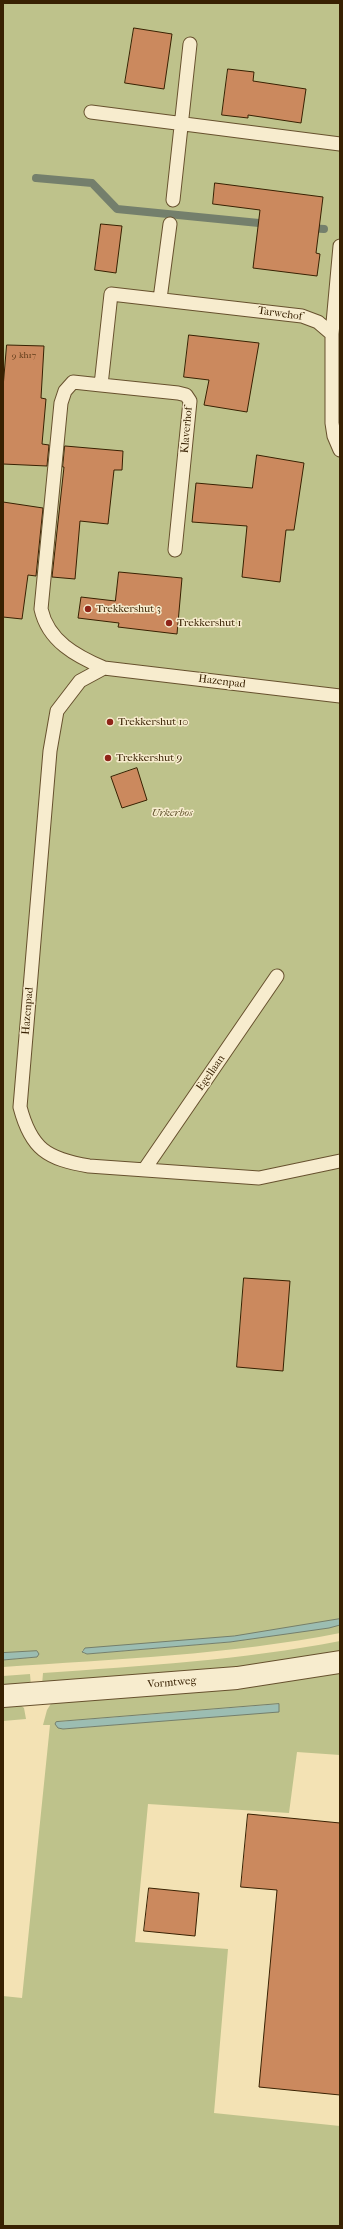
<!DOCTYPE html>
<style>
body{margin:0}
#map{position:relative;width:343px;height:2229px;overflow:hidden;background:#f3e2b4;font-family:"IM FELL French Canon",serif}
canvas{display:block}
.frame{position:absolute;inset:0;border:4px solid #382102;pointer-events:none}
</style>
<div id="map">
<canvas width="343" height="2229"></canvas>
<div class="frame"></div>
</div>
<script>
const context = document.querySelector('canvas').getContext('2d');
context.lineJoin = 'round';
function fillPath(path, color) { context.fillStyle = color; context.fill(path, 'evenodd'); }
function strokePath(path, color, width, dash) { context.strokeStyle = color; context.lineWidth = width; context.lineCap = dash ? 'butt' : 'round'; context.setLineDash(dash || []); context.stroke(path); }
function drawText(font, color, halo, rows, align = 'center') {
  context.font = font + ' "IM FELL French Canon",serif'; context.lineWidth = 3; context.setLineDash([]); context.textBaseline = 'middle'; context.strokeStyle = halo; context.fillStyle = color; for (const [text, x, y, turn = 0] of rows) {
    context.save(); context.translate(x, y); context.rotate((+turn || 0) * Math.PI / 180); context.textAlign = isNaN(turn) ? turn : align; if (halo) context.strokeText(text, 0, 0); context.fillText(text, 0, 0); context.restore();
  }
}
fillPath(new Path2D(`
 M 3,3 L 340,3 L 340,1622 L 216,1639 L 82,1650 L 83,1653 L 87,1654 L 230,1642 L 340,1625 L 340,1633 C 229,1655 115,1659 3,1667 L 3,1660 L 37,1657 L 3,1656 Z
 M 340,1641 L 340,1652 L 260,1666 L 42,1685 L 43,1673 C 142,1666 242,1660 340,1641 Z
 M 340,1672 L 340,1755 L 297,1752 L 289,1813 L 148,1804 L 135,1942 L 228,1949 L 214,2113 L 340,2126 L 340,2226 L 3,2226 L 3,1996 L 22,1998 L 50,1725 L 43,1725 L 47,1710 L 52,1702 C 149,1697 245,1690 340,1672 ZM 278,1704 L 279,1711 L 63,1729 L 56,1722 Z
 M 30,1674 L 31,1686 L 3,1688 L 3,1676 Z
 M 19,1704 L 24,1708 L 26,1719 L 3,1721 L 3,1705 Z`), '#bec28b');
const water = new Path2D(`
 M 340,1619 L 340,1625 L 329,1628 L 230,1642 L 87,1654 L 82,1652 L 85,1648 L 234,1636 Z
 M 37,1651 L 39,1654 L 37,1657 L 3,1660 L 3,1653 Z
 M 279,1704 L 279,1712 L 63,1729 L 58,1728 L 55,1724 L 56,1722 Z`);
fillPath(water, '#9cbdb2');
strokePath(water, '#747f6c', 1);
strokePath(new Path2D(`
 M 36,178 L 92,183 L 117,209 L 269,224
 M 309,228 L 324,229`), '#747f6c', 8);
const building = new Path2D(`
 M 134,28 L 172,34 L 164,89 L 125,83 Z
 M 228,69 L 254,72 L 253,81 L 306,89 L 301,123 L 248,115 L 248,118 L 222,115 Z
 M 215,183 L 323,197 L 316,253 L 320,254 L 317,276 L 253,268 L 260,210 L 213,204 Z
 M 101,224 L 122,226 L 116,273 L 95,270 Z
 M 189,335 L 259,343 L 247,412 L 204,405 L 209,380 L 184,377 Z
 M 7,345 L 44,346 L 41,398 L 46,399 L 42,444 L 49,445 L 47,466 L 3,464 L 3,388 Z
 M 65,446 L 123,451 L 122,470 L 114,470 L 108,524 L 80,521 L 75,579 L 52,577 L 64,467 L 63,467 Z
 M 257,455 L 304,463 L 294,530 L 286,530 L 280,582 L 242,577 L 247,526 L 192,522 L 196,483 L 252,488 Z
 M 3,502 L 43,508 L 36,576 L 28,575 L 22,619 L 3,617 Z
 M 119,572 L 182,578 L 177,634 L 118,627 L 119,623 L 78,618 L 81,597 L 115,601 Z
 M 137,768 L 147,800 L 122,808 L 111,777 Z
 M 244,1278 L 290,1281 L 283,1371 L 237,1367 Z
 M 248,1814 L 340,1823 L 340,2095 L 259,2087 L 277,1890 L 241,1887 Z
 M 149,1888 L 199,1893 L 195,1936 L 144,1931 Z`);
fillPath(building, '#cb895e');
strokePath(building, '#382102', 1);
const lane = new Path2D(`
 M 91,112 L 340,144
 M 173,200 L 190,44
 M 160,299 L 170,224
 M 332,334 L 332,423 L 334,436 L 340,450
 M 101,385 L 178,393 L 186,395 L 190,401 L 175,550
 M 104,668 C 76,656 48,641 41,609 L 61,403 L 65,391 L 73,382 L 101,385 L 111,294 L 302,316 L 318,322 L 332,334 L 340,246
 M 340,696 L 104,668 L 80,681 L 57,711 L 50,751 L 20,1107 C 31,1149 47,1159 89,1166 L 259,1178 L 340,1161
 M 144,1170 L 277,976`);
const street = new Path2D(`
 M 3,1696 L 237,1678 L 340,1662`);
strokePath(lane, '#67512e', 15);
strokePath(street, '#67512e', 24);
strokePath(lane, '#f7ecce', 13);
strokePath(street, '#f7ecce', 22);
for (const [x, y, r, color] of [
 [88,609,4,"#8f2418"],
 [169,623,4,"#8f2418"],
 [110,722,4,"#8f2418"],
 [108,758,4,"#8f2418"]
]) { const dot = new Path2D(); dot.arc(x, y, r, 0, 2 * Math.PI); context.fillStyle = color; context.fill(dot); strokePath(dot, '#f7ecce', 1.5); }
drawText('9px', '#5d3b19', null, [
 ["9-kh17",24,356]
]);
drawText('11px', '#382102', '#f7ecce', [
 ["Tarwehof",280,314,8],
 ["Klaverhof",187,430,-85],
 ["Hazenpad",222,682,7],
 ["Hazenpad",28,1011,-85],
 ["Egellaan",211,1073,-55],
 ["Vormtweg",172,1683,-5]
]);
drawText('11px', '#382102', '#f7ecce', [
 ["Trekkershut 3",96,609],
 ["Trekkershut 1",177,623],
 ["Trekkershut 10",118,722],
 ["Trekkershut 9",116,758]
], 'left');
drawText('italic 11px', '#60512b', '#f7ecce', [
 ["Urkerbos",172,813]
]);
</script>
